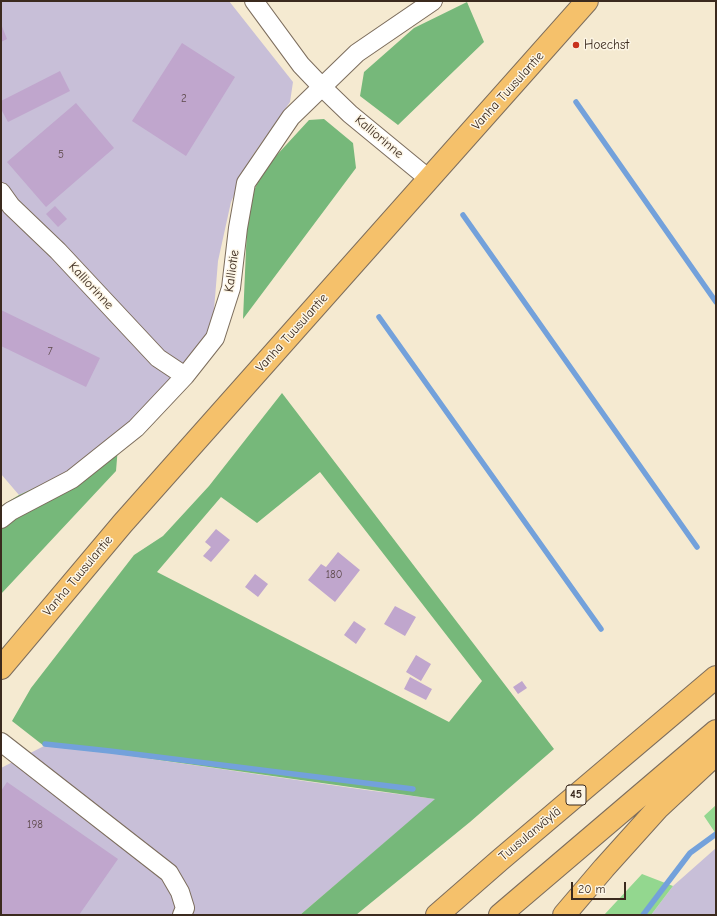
<!DOCTYPE html>
<meta charset="utf-8">
<style>
body{margin:0}
#map{position:relative;width:717px;height:916px;overflow:hidden;background:#f5ead1;font-family:"Comic Neue",sans-serif}
canvas{display:block}
.frame{position:absolute;inset:0;border:2px solid #3b2a1e;pointer-events:none}
.scale{position:absolute;left:571px;top:882px;width:55px;height:18px;box-sizing:border-box;border:2px solid #3b2a1e;border-top:0;padding-left:5px;font-size:12px;line-height:14px;white-space:nowrap;color:#3b2a1e;-webkit-text-stroke:3px #fcf5e5;paint-order:stroke}
</style>
<div id="map">
<canvas width="717" height="916"></canvas>
<div class="frame"></div>
<div class="scale">20 m</div>
</div>
<script>
const context = document.querySelector('canvas').getContext('2d');
context.lineJoin = 'round';
function fillPath(path, color) { context.fillStyle = color; context.fill(path, 'evenodd'); }
function strokePath(path, color, width, dash) { context.strokeStyle = color; context.lineWidth = width; context.lineCap = dash ? 'butt' : 'round'; context.setLineDash(dash || []); context.stroke(path); }
function drawText(font, color, halo, rows, align = 'center') {
  context.font = font + ' "Comic Neue",sans-serif'; context.lineWidth = 3; context.setLineDash([]); context.textBaseline = 'middle'; context.strokeStyle = halo; context.fillStyle = color; for (const [text, x, y, turn = 0] of rows) {
    context.save(); context.translate(x, y); context.rotate((+turn || 0) * Math.PI / 180); context.textAlign = isNaN(turn) ? turn : align; if (halo) context.strokeText(text, 0, 0); context.fillText(text, 0, 0); context.restore();
  }
}
fillPath(new Path2D(`
 M 1,1 L 229,1 L 293,82 L 290,102 L 253,155 L 231,202 L 218,261 L 213,322 L 195,353 L 136,418 L 73,470 L 19,495 L 1,474 Z
 M 44,746 L 117,754 L 366,790 L 436,799 L 300,915 L 1,915 L 1,768 Z
 M 716,848 L 716,915 L 651,915 L 673,886 Z`), '#c8bfd8');
fillPath(new Path2D(`
 M 716,805 L 716,834 L 704,816 Z
 M 642,874 L 673,886 L 651,915 L 604,915 Z`), '#93d78f');
fillPath(new Path2D(`
 M 467,2 L 484,42 L 398,125 L 360,96 L 364,72 L 414,28 Z
 M 324,119 L 353,143 L 356,168 L 243,319 L 248,203 L 264,169 L 309,120 Z
 M 282,393 L 554,749 L 470,822 L 356,915 L 300,915 L 435,799 L 117,754 L 44,746 L 12,721 L 31,688 L 134,555 L 163,536 L 209,486 ZM 320,472 L 482,681 L 449,722 L 157,572 L 221,497 L 257,523 Z
 M 119,434 L 116,471 L 1,594 L 1,506 L 19,495 L 73,470 Z`), '#76b87a');
strokePath(new Path2D(`
 M 576,102 L 716,302
 M 463,215 L 697,547
 M 379,317 L 601,629
 M 45,744 L 110,751 L 413,789
 M 643,915 L 690,853 L 716,834`), '#73a1db', 5.5);
fillPath(new Path2D(`
 M 1,24 L 7,39 L 1,42 Z
 M 182,43 L 235,77 L 186,156 L 132,121 Z
 M 60,71 L 70,91 L 8,122 L 1,109 L 1,101 Z
 M 76,103 L 114,148 L 46,207 L 7,162 Z
 M 55,206 L 67,219 L 58,227 L 46,214 Z
 M 1,310 L 100,358 L 86,387 L 1,346 Z
 M 216,529 L 230,540 L 211,562 L 203,556 L 211,547 L 205,542 Z
 M 338,552 L 360,570 L 335,602 L 308,580 L 321,564 L 326,567 Z
 M 255,574 L 268,584 L 258,597 L 245,587 Z
 M 395,606 L 416,617 L 405,636 L 384,624 Z
 M 354,621 L 366,629 L 356,644 L 344,635 Z
 M 416,655 L 431,664 L 421,681 L 406,672 Z
 M 410,677 L 432,689 L 426,700 L 404,689 Z
 M 522,681 L 527,688 L 518,694 L 513,687 Z
 M 7,782 L 118,859 L 79,915 L 1,915 L 1,791 Z`), '#c0a6cd');
const minor = new Path2D(`
 M 254,1 L 301,65 L 322,87 L 350,114 L 429,179
 M 1,192 L 11,206 L 58,251 L 158,358 L 185,376
 M 1,519 L 11,511 L 72,479 L 136,428 L 185,376 L 215,338 L 231,288 L 238,228 L 246,183 L 291,117 L 357,53 L 433,1
 M 1,742 L 169,873 L 180,892 L 185,908 L 182,915`);
const major = new Path2D(`
 M 1,668 L 123,523 L 587,1`);
const highway = new Path2D(`
 M 437,915 L 500,860 L 716,677
 M 500,915 L 716,731
 M 564,915 L 604,868 L 658,808 L 716,754`);
strokePath(minor, '#7c6d5d', 20);
strokePath(major, '#7c6d5d', 24);
strokePath(highway, '#7c6d5d', 24);
strokePath(minor, '#fff', 18);
strokePath(major, '#f5c16b', 22);
strokePath(highway, '#f5c16b', 22);
for (const [x, y, r, color] of [
 [576,45,4,"#c8321e"]
]) { const dot = new Path2D(); dot.arc(x, y, r, 0, 2 * Math.PI); context.fillStyle = color; context.fill(dot); strokePath(dot, '#fcf5e5', 1.5); }
drawText('11px', '#5c494a', null, [
 ["2",184,99],
 ["5",61,155],
 ["7",50,352],
 ["180",334,575],
 ["198",35,825]
]);
for (const [x, y, w] of [
 [576,795,20]
]) { const box = new Path2D(); box.roundRect(x - w / 2, y - 10, w, 20, 3); context.fillStyle = '#fcf5e5'; context.fill(box); strokePath(box, '#3b2a1e', 1); }
drawText('bold 12px', '#3b2a1e', null, [
 ["45",576,795]
]);
drawText('13px', '#3b2a1e', '#fcf5e5', [
 ["Hoechst",584,45]
], 'left');
drawText('13px', '#3b2a1e', '#fcf5e5', [
 ["Vanha Tuusulantie",508,91,-48],
 ["Kalliorinne",379,137,40],
 ["Kalliotie",232,271,-82],
 ["Kalliorinne",91,286,47],
 ["Vanha Tuusulantie",292,333,-48],
 ["Vanha Tuusulantie",78,576,-50],
 ["Tuusulanväylä",530,834,-40]
]);
</script>
